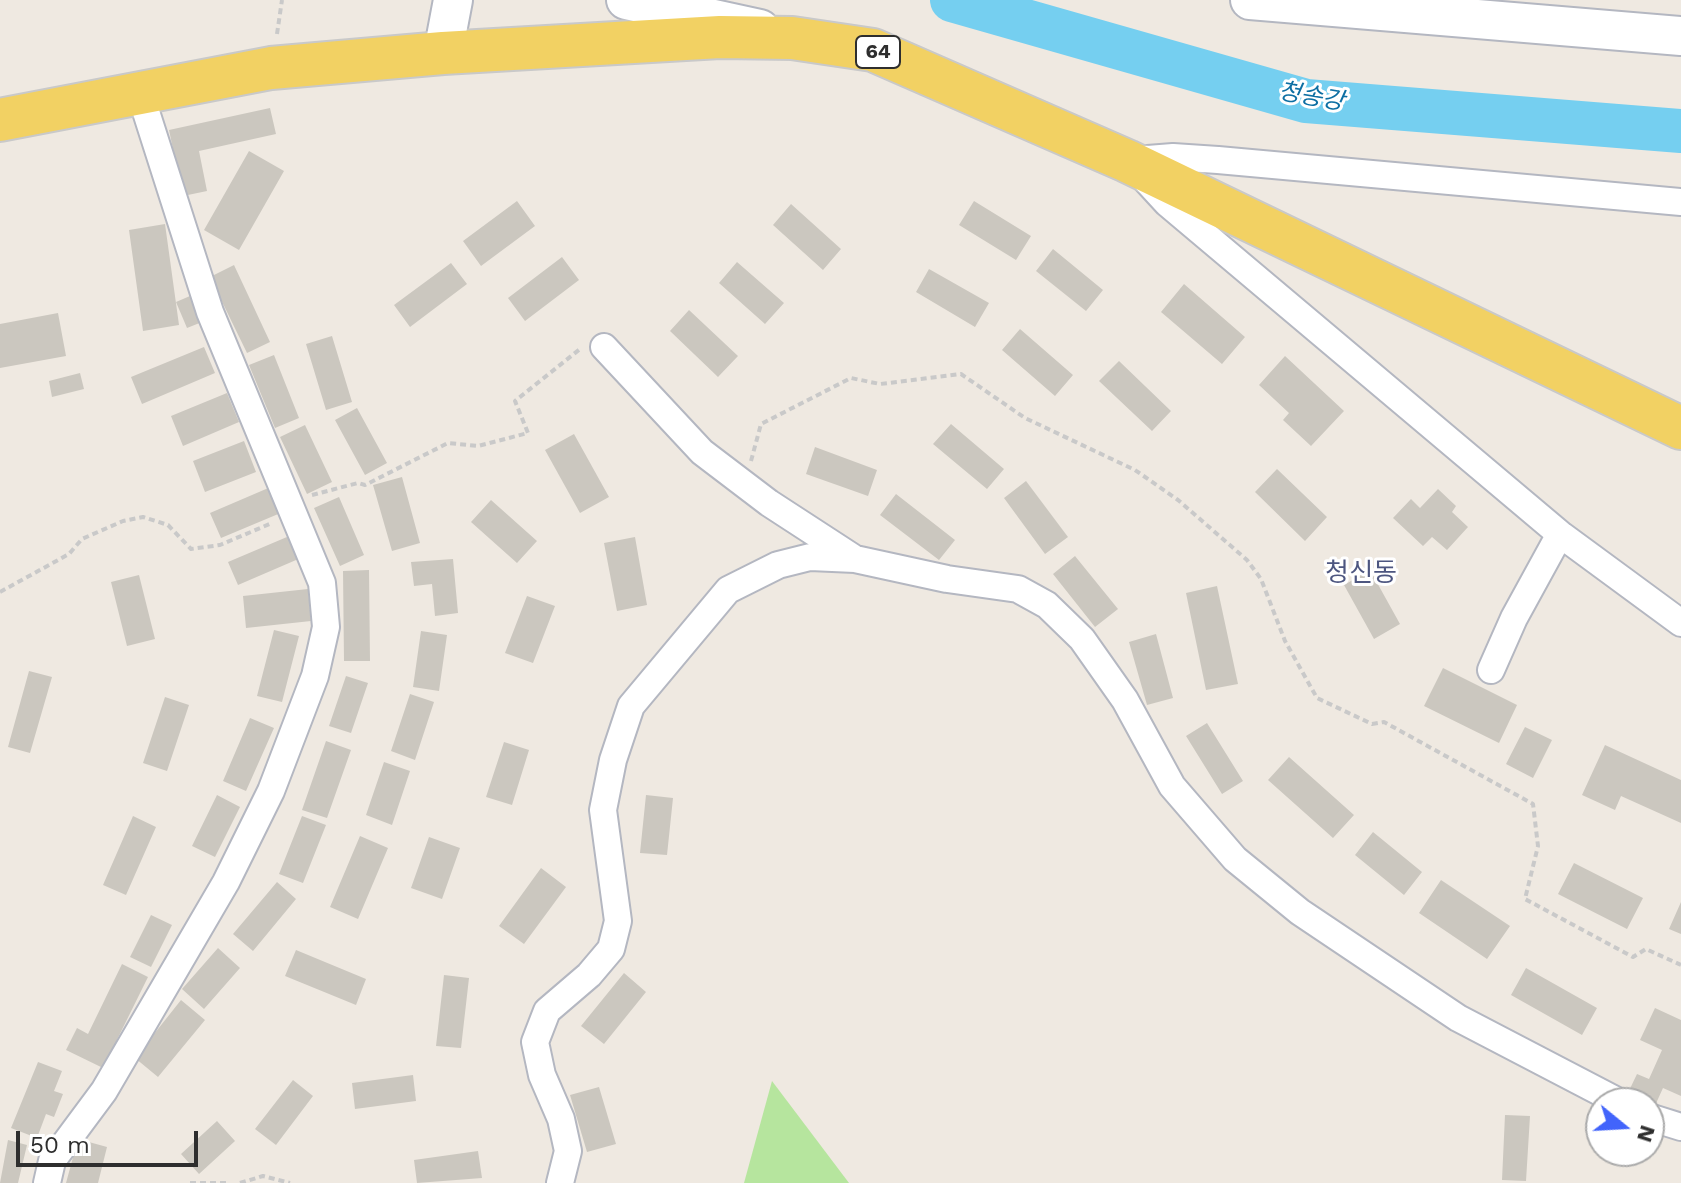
<!DOCTYPE html>
<meta charset="utf-8">
<style>
body{margin:0}
#map{position:relative;width:1681px;height:1183px;overflow:hidden;background:#efe9e1;font-family:"Work Sans",sans-serif}
canvas{display:block}
.north{position:absolute;left:1585px;top:1087px;width:80px;height:80px;box-sizing:border-box;background:#fff;border:2px solid #ababab;border-radius:50%;rotate:108deg;font-size:22px;font-weight:700;line-height:32px;text-align:center;color:#2e2e2e}
.north::after{content:'';display:block;margin:auto;width:28px;height:36px;background:#4264fb;clip-path:polygon(50% 0,100% 100%,50% 72%,0 100%)}
.scale{position:absolute;left:16px;top:1131px;width:182px;height:36px;box-sizing:border-box;border:4px solid #2e2e2e;border-top:0;padding-left:10px;font-size:24px;line-height:28px;white-space:nowrap;color:#2e2e2e;-webkit-text-stroke:6px #fff;paint-order:stroke}
</style>
<div id="map">
<canvas width="1681" height="1183"></canvas>
<div class="north">N</div>
<div class="scale">50 m</div>
</div>
<script>
const context = document.querySelector('canvas').getContext('2d');
context.lineJoin = 'round';
function fillPath(path, color) { context.fillStyle = color; context.fill(path, 'evenodd'); }
function strokePath(path, color, width, dash) { context.strokeStyle = color; context.lineWidth = width; context.lineCap = dash ? 'butt' : 'round'; context.setLineDash(dash || []); context.stroke(path); }
function drawText(font, color, halo, rows, align = 'center') {
  context.font = font + ' "Work Sans","Noto Sans KR",sans-serif'; context.lineWidth = 6; context.setLineDash([]); context.textBaseline = 'middle'; context.strokeStyle = halo; context.fillStyle = color; for (const [text, x, y, turn = 0] of rows) {
    context.save(); context.translate(x, y); context.rotate((+turn || 0) * Math.PI / 180); context.textAlign = isNaN(turn) ? turn : align; if (halo) context.strokeText(text, 0, 0); context.fillText(text, 0, 0); context.restore();
  }
}
fillPath(new Path2D(`
 M 772,1081 L 849,1183 L 744,1183 Z`), '#b6e59e');
strokePath(new Path2D(`
 M 952,0 L 1306,101 L 1681,131`), '#75cff0', 44);
fillPath(new Path2D(`
 M 270,108 L 276,134 L 199,151 L 207,191 L 183,196 L 169,130 Z
 M 249,151 L 284,171 L 239,250 L 204,230 Z
 M 517,201 L 535,226 L 481,266 L 463,241 Z
 M 974,201 L 1031,236 L 1016,260 L 959,225 Z
 M 791,204 L 841,249 L 823,270 L 773,225 Z
 M 165,224 L 179,325 L 143,331 L 129,230 Z
 M 1053,249 L 1103,290 L 1086,311 L 1036,271 Z
 M 562,257 L 579,280 L 525,321 L 508,298 Z
 M 737,262 L 784,303 L 765,324 L 719,283 Z
 M 451,263 L 467,284 L 410,327 L 394,305 Z
 M 234,265 L 270,342 L 247,353 L 210,277 Z
 M 929,269 L 989,303 L 975,327 L 916,292 Z
 M 1184,284 L 1245,337 L 1222,364 L 1161,312 Z
 M 190,296 L 202,322 L 187,328 L 176,302 Z
 M 689,310 L 738,356 L 718,377 L 670,331 Z
 M 58,313 L 66,356 L 0,368 L 0,324 Z
 M 1020,329 L 1073,375 L 1055,396 L 1002,350 Z
 M 332,336 L 352,402 L 326,410 L 306,344 Z
 M 204,347 L 215,373 L 142,404 L 131,377 Z
 M 274,355 L 299,418 L 275,428 L 249,365 Z
 M 1285,356 L 1344,411 L 1311,446 L 1283,420 L 1289,413 L 1259,385 Z
 M 1119,361 L 1171,411 L 1152,431 L 1099,381 Z
 M 80,373 L 84,389 L 52,397 L 49,381 Z
 M 227,393 L 239,422 L 183,446 L 171,416 Z
 M 357,408 L 387,463 L 365,475 L 335,420 Z
 M 951,424 L 1004,469 L 987,489 L 933,444 Z
 M 305,425 L 332,482 L 307,494 L 280,437 Z
 M 574,434 L 609,497 L 580,513 L 545,450 Z
 M 244,441 L 256,472 L 205,492 L 193,461 Z
 M 815,447 L 877,470 L 868,496 L 806,474 Z
 M 1277,469 L 1327,517 L 1305,541 L 1255,492 Z
 M 402,477 L 420,543 L 392,551 L 373,485 Z
 M 1026,481 L 1068,537 L 1045,554 L 1004,498 Z
 M 273,486 L 283,512 L 221,538 L 210,513 Z
 M 1438,489 L 1456,506 L 1452,512 L 1468,527 L 1447,550 L 1432,537 L 1423,546 L 1393,518 L 1411,499 L 1420,508 Z
 M 896,494 L 955,540 L 939,560 L 880,515 Z
 M 339,497 L 364,555 L 340,566 L 314,508 Z
 M 491,500 L 537,541 L 517,563 L 471,522 Z
 M 294,534 L 303,557 L 238,585 L 228,562 Z
 M 635,537 L 647,605 L 617,611 L 604,543 Z
 M 1075,556 L 1118,609 L 1095,627 L 1053,574 Z
 M 453,559 L 458,613 L 435,616 L 432,584 L 414,586 L 411,562 Z
 M 369,570 L 370,661 L 344,661 L 343,571 Z
 M 1370,570 L 1400,624 L 1374,639 L 1344,585 Z
 M 139,575 L 155,639 L 127,646 L 111,582 Z
 M 1217,586 L 1238,684 L 1206,690 L 1186,593 Z
 M 308,589 L 311,621 L 246,628 L 243,596 Z
 M 527,596 L 555,606 L 533,663 L 505,653 Z
 M 274,630 L 299,636 L 282,702 L 257,696 Z
 M 421,631 L 447,635 L 439,691 L 413,687 Z
 M 1156,634 L 1173,698 L 1147,705 L 1129,642 Z
 M 1443,668 L 1517,705 L 1499,743 L 1424,706 Z
 M 29,671 L 52,677 L 30,753 L 8,747 Z
 M 346,676 L 368,683 L 351,733 L 329,726 Z
 M 410,694 L 434,702 L 415,760 L 391,751 Z
 M 165,697 L 189,705 L 167,771 L 143,763 Z
 M 250,718 L 274,728 L 246,791 L 223,781 Z
 M 1207,723 L 1243,781 L 1222,794 L 1186,736 Z
 M 1525,727 L 1552,740 L 1533,778 L 1506,764 Z
 M 326,741 L 351,750 L 327,818 L 302,810 Z
 M 504,742 L 529,750 L 512,805 L 486,797 Z
 M 1605,745 L 1681,780 L 1681,823 L 1621,796 L 1615,810 L 1582,795 Z
 M 1289,757 L 1354,815 L 1333,838 L 1268,780 Z
 M 384,762 L 410,771 L 392,825 L 366,815 Z
 M 217,795 L 240,807 L 215,857 L 192,846 Z
 M 646,795 L 673,798 L 667,855 L 640,853 Z
 M 133,816 L 156,827 L 126,895 L 103,885 Z
 M 302,816 L 326,825 L 303,883 L 279,874 Z
 M 1373,832 L 1422,872 L 1404,895 L 1355,855 Z
 M 360,836 L 388,848 L 358,919 L 330,907 Z
 M 429,837 L 460,848 L 442,899 L 411,888 Z
 M 1574,863 L 1643,898 L 1627,929 L 1558,894 Z
 M 541,868 L 566,887 L 524,944 L 499,926 Z
 M 1441,880 L 1510,926 L 1487,959 L 1419,913 Z
 M 277,882 L 296,899 L 253,951 L 233,934 Z
 M 1681,902 L 1681,934 L 1669,929 Z
 M 151,915 L 172,925 L 151,967 L 130,957 Z
 M 218,948 L 240,968 L 204,1009 L 182,989 Z
 M 296,950 L 366,979 L 356,1005 L 285,976 Z
 M 122,964 L 148,977 L 103,1068 L 66,1050 L 77,1028 L 88,1034 Z
 M 1526,968 L 1597,1008 L 1582,1035 L 1511,995 Z
 M 624,973 L 646,992 L 604,1044 L 581,1026 Z
 M 444,975 L 469,978 L 461,1048 L 436,1046 Z
 M 181,1000 L 205,1020 L 158,1077 L 135,1058 Z
 M 1655,1008 L 1681,1020 L 1681,1096 L 1663,1088 L 1653,1110 L 1649,1103 L 1626,1097 L 1637,1074 L 1649,1079 L 1662,1050 L 1640,1040 Z
 M 38,1062 L 62,1071 L 54,1091 L 63,1094 L 54,1117 L 46,1114 L 37,1138 L 11,1128 Z
 M 413,1075 L 416,1101 L 355,1109 L 352,1083 Z
 M 293,1080 L 313,1096 L 276,1145 L 255,1129 Z
 M 599,1087 L 616,1144 L 587,1152 L 570,1095 Z
 M 1505,1115 L 1530,1116 L 1526,1181 L 1502,1180 Z
 M 217,1121 L 235,1141 L 199,1174 L 181,1154 Z
 M 78,1139 L 107,1147 L 98,1183 L 66,1183 Z
 M 8,1140 L 27,1145 L 18,1183 L 0,1183 Z
 M 478,1151 L 482,1178 L 417,1183 L 414,1160 Z`), '#cbc7bf');
const street = new Path2D(`
 M 1135,160 L 1173,157 L 1218,160 L 1681,202
 M 1144,178 L 1167,203 L 1560,534 L 1681,623
 M 604,347 L 702,452 L 769,503 L 852,557
 M 1491,670 L 1514,618 L 1560,534
 M 1649,1117 L 1681,1127
 M 47,1183 L 52,1161 L 104,1091 L 226,882 L 271,791 L 315,676 L 326,627 L 322,583 L 210,312 L 140,93
 M 560,1183 L 568,1151 L 561,1119 L 542,1075 L 535,1042 L 547,1011 L 589,975 L 611,949 L 618,921 L 603,810 L 613,760 L 631,706 L 728,590 L 778,565 L 810,557 L 855,559 L 947,579 L 1018,589 L 1047,605 L 1082,639 L 1125,700 L 1172,786 L 1235,859 L 1300,912 L 1458,1018 L 1621,1103`);
const secondary = new Path2D(`
 M 626,0 L 760,29
 M 1250,0 L 1681,36
 M 443,53 L 453,0`);
const primary = new Path2D(`
 M 0,120 L 271,68 L 443,53 L 720,37 L 792,38 L 873,50 L 1127,161 L 1681,428`);
strokePath(street, '#b4b7c1', 30);
strokePath(secondary, '#b4b7c1', 42);
strokePath(primary, '#c9c9c9', 46);
strokePath(new Path2D(`
 M 277,34 L 282,0
 M 751,461 L 761,424 L 851,378 L 880,384 L 961,374 L 1025,418 L 1135,470 L 1178,500 L 1247,560 L 1261,579 L 1285,641 L 1317,698 L 1372,724 L 1384,722 L 1533,804 L 1538,846 L 1525,899 L 1633,957 L 1646,949 L 1681,965
 M 312,495 L 358,483 L 365,485 L 448,443 L 478,446 L 528,433 L 515,401 L 580,349
 M 0,592 L 69,554 L 82,539 L 123,521 L 143,517 L 168,525 L 191,549 L 220,545 L 272,523
 M 190,1183 L 228,1183
 M 240,1183 L 263,1176 L 290,1183`), '#c9c9c9', 4, [6, 4]);
strokePath(street, '#fff', 26);
strokePath(secondary, '#fff', 38);
strokePath(primary, '#f2d163', 42);
for (const [x, y, w] of [
 [878,52,44]
]) { const box = new Path2D(); box.roundRect(x - w / 2, y - 16, w, 32, 6); context.fillStyle = '#fff'; context.fill(box); strokePath(box, '#2e2e2e', 2); }
drawText('bold 20px', '#2e2e2e', null, [
 ["64",878,52]
]);
drawText('italic 24px', '#0d6fa3', '#fff', [
 ["청송강",1311,97,10]
]);
drawText('26px', '#4d5680', '#fff', [
 ["청신동",1361,573]
]);
</script>
